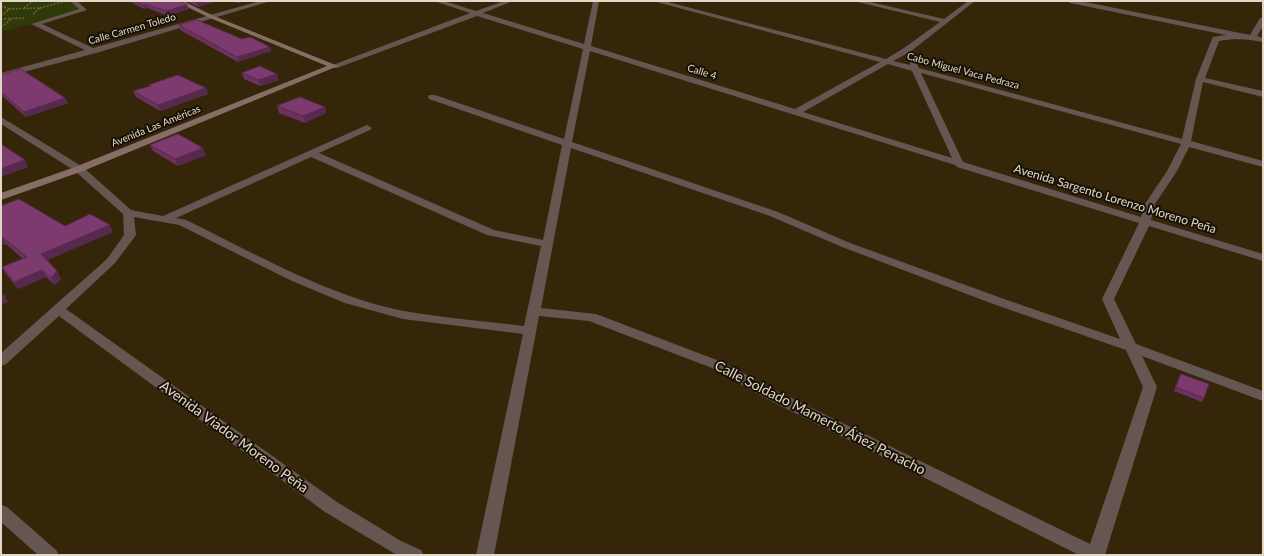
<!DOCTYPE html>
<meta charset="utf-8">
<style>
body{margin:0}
#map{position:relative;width:1264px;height:556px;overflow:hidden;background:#35260a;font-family:Lato,sans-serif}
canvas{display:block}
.frame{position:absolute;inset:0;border:2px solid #e2d8c9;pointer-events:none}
</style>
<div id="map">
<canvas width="1264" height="556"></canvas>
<div class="frame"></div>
</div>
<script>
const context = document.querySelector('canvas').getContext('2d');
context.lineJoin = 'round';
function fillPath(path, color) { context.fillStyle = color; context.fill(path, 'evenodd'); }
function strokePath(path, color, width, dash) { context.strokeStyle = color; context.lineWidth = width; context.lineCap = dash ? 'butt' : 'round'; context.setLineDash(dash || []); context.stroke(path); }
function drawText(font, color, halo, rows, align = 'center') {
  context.font = font + ' Lato,sans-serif'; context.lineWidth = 4; context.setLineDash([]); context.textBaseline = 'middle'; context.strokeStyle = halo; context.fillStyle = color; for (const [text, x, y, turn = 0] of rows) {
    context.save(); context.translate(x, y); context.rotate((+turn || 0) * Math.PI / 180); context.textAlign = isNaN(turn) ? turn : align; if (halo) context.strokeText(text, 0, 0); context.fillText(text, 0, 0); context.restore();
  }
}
fillPath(new Path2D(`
 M 1,1 L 68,1 L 84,10 L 1,32 Z`), '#303a06');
strokePath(new Path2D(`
 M 1,6 L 9,9
 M 24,8 L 33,1
 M 40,8 L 62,2
 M 1,16 L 9,9 L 40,8 L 33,14
 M 1,19 L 26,18
 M 1,27 L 12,19`), '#6f624a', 1.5, [2, 1.5]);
fillPath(new Path2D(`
 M 70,1 L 77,1 L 87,10 L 42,24 L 93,48 L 260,1 L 271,1 L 96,53 L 1,78 L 1,73 L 85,50 L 31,24 L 79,9 Z
 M 434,1 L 444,1 L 476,11 L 504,1 L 513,1 L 483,13 L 584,44 L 593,1 L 599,1 L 591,46 L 795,109 L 880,62 L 653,1 L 664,1 L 886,59 L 904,48 L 940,22 L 854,1 L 866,1 L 944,19 L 968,1 L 975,1 L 910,52 L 893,61 L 910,65 L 910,62 L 916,62 L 919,68 L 1182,139 L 1196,79 L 1212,39 L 1213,37 L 1226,35 L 1070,3 L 1067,1 L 1080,1 L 1250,35 L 1260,18 L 1263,18 L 1263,26 L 1257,36 L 1263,38 L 1263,42 C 1249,39 1233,38 1219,41 L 1205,78 L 1263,91 L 1263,97 L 1203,82 L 1191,141 L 1263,161 L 1263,167 L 1189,147 L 1177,171 L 1155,204 L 1151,220 L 1263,254 L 1263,261 L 1149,226 L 1114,299 L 1136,344 L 1263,391 L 1263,401 L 1142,356 L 1157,387 L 1105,555 L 1079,555 L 767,399 L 712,368 L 589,321 L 539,316 L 494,555 L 476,555 L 523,334 L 403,319 L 345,303 L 292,281 L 179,225 L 134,217 L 136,235 L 115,263 L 66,309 L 337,502 L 401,541 L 421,550 L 424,555 L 397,555 L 325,512 L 59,316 L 6,364 L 1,366 L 1,353 L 107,259 L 124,235 L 123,214 L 75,171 L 1,124 L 1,117 L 83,167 L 131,210 L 163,216 L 367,125 L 372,128 L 370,130 L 319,153 L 494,230 L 543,240 L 562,145 L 429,99 L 428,97 L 429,95 L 435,95 L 564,139 L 583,49 L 477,16 L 337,68 L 331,68 L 330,66 L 470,13 ZM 590,51 L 955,165 L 957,167 L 1139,223 L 1102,299 L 1120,339 L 1004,299 L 850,243 L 778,212 L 572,142 ZM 888,64 L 912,71 L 952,158 L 803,112 ZM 921,73 L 1181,144 L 1167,171 L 1145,204 L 1141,217 L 963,162 ZM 571,148 L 770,216 L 842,247 L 996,305 L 1126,350 L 1143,387 L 1090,544 L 777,391 L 722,362 L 596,314 L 541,308 ZM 311,157 L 487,235 L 541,246 L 524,326 C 484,321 443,318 404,311 C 330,297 254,253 186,220 L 176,218 Z
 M 1,505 L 7,507 L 56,550 L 59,555 L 38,555 L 1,522 Z`), '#655651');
fillPath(new Path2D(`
 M 175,1 L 183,1 L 214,16 L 338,66 L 83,171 L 1,200 L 1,193 L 75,167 L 327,66 L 210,18 Z`), '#866e67');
fillPath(new Path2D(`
 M 129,1 L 180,1 L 187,5 L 189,9 L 167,16 L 148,8 L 144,9 Z
 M 186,1 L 217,1 L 198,7 Z
 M 232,1 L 245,1 L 238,3 Z
 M 179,25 L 242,39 L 270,47 L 271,51 L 238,62 L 180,30 Z
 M 242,73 L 279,80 L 260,86 L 244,79 Z
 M 1,75 L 65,98 L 68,103 L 26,117 L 1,95 Z
 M 149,85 L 206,88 L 208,94 L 160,111 L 136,97 L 133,91 L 149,86 Z
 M 277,106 L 325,107 L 326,113 L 305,123 L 279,113 Z
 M 150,145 L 206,155 L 178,166 L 153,151 Z
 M 1,206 L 65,226 L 113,232 L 47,260 L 57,271 L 61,279 L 55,285 L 46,277 L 18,289 L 6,274 L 2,267 L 23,259 L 6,244 L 3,245 L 1,243 Z
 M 1181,374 L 1204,398 L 1202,402 L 1174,391 Z`), '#6b325f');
fillPath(new Path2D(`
 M 200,1 L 217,1 L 198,7 L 197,2 Z
 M 237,1 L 245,1 L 238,3 Z
 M 146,4 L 148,8 L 144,9 L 143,5 Z
 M 187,5 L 189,9 L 167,16 L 166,11 Z
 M 270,47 L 271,51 L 238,62 L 237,57 Z
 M 277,74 L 279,80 L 260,86 L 258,80 Z
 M 206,88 L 208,94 L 160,111 L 158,105 Z
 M 65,98 L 68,103 L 26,117 L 24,112 Z
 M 325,107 L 326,113 L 305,123 L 303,116 Z
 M 203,148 L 206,155 L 178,166 L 175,159 Z
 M 25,160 L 28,167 L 1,177 L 1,169 Z
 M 110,225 L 113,232 L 45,261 L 41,254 Z
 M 1,237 L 2,237 L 6,244 L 3,245 L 1,241 Z
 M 42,270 L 46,277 L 18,289 L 14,282 Z
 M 57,271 L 61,279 L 55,285 L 51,278 Z
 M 4,294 L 8,302 L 1,305 L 1,295 Z`), '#57294e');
const building = new Path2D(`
 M 136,1 L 180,1 L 187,5 L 166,11 L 146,4 L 143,5 Z
 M 197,20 L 242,39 L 250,37 L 270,47 L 237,57 L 179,25 Z
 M 260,66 L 277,74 L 258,80 L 242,73 Z
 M 21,69 L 65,98 L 24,112 L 1,92 L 1,75 Z
 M 178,75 L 206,88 L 158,105 L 133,91 L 151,86 L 149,85 Z
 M 300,97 L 325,107 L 303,116 L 277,106 Z
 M 178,134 L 203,148 L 175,159 L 150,145 Z
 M 1,144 L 25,160 L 1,169 Z
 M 19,199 L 65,226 L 90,214 L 110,225 L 41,254 L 57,271 L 51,278 L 42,270 L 14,282 L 2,267 L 27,257 L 2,237 L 1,237 L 1,206 Z
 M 1181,374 L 1209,384 L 1204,398 L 1176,387 Z`);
fillPath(building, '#7c3a6f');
strokePath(building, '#57294e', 1);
drawText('10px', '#e2d8c9', '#171106', [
 ["Calle Carmen Toledo",132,29,-16],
 ["Cabo Miguel Vaca Pedraza",963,71,15],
 ["Calle 4",702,72,17],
 ["Avenida Las Américas",156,126,-22]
]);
drawText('12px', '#e2d8c9', '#171106', [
 ["Avenida Sargento Lorenzo Moreno Peña",1115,199,17]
]);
drawText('14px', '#e2d8c9', '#171106', [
 ["Calle Soldado Mamerto Áñez Penacho",820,418,27],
 ["Avenida Viador Moreno Peña",234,437,36]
]);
</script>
